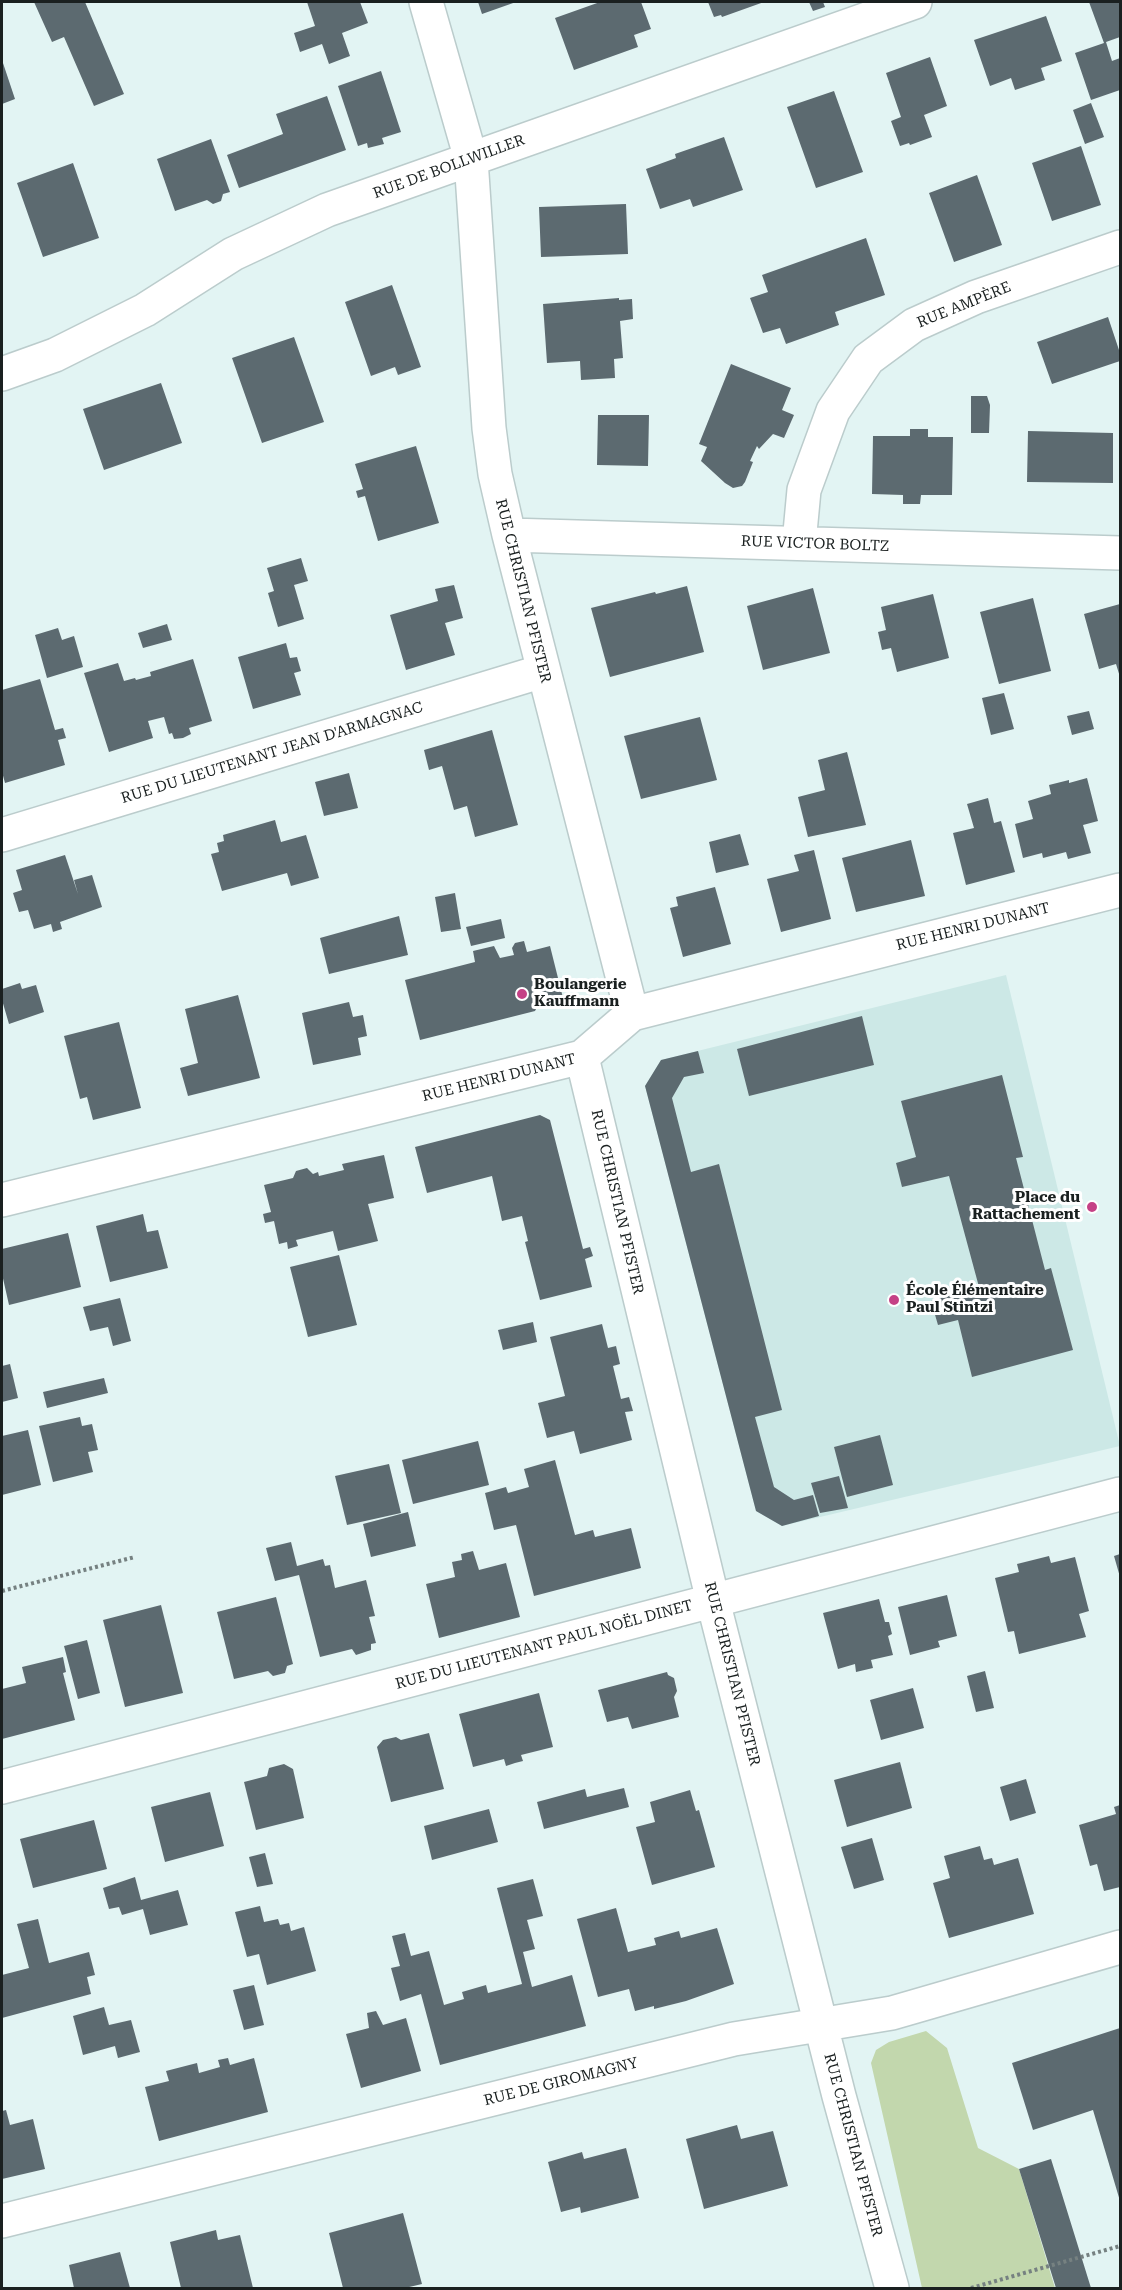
<!DOCTYPE html>
<meta charset="utf-8">
<style>
body{margin:0}
#map{position:relative;width:1122px;height:2290px;overflow:hidden;background:#e2f4f3;font-family:"Roboto Serif",serif}
canvas{display:block}
.frame{position:absolute;inset:0;border:3px solid #1a2020;pointer-events:none}
</style>
<div id="map">
<canvas width="1122" height="2290"></canvas>
<div class="frame"></div>
</div>
<script>
const context = document.querySelector('canvas').getContext('2d');
context.lineJoin = 'round';
function fillPath(path, color) { context.fillStyle = color; context.fill(path, 'evenodd'); }
function strokePath(path, color, width, dash) { context.strokeStyle = color; context.lineWidth = width; context.lineCap = dash ? 'butt' : 'round'; context.setLineDash(dash || []); context.stroke(path); }
function drawText(font, color, halo, rows, align = 'center') {
  context.font = font + ' "Roboto Serif",serif'; context.lineWidth = 6; context.setLineDash([]); context.textBaseline = 'middle'; context.strokeStyle = halo; context.fillStyle = color; for (const [text, x, y, turn = 0] of rows) {
    context.save(); context.translate(x, y); context.rotate((+turn || 0) * Math.PI / 180); context.textAlign = isNaN(turn) ? turn : align; if (halo) context.strokeText(text, 0, 0); context.fillText(text, 0, 0); context.restore();
  }
}
fillPath(new Path2D(`
 M 1006,975 L 1120,1446 L 782,1526 L 756,1511 L 645,1086 L 661,1060 Z`), '#cce8e6');
fillPath(new Path2D(`
 M 926,2031 L 947,2048 L 978,2148 L 1019,2169 L 1055,2288 L 922,2288 L 871,2063 L 876,2050 L 889,2042 Z`), '#c2d7ad');
fillPath(new Path2D(`
 M 34,2 L 85,2 L 124,94 L 94,106 L 64,37 L 52,42 Z
 M 307,2 L 360,2 L 368,23 L 342,33 L 350,56 L 329,64 L 322,44 L 300,52 L 294,33 L 315,26 Z
 M 478,2 L 516,2 L 482,14 Z
 M 600,2 L 641,2 L 651,29 L 634,35 L 638,47 L 574,70 L 555,18 Z
 M 708,2 L 764,2 L 722,17 L 721,15 L 714,17 Z
 M 809,2 L 823,2 L 825,7 L 813,11 Z
 M 1089,2 L 1120,2 L 1120,37 L 1106,42 L 1112,61 L 1120,58 L 1120,90 L 1091,100 L 1075,53 L 1104,43 Z
 M 1046,16 L 1062,61 L 1041,68 L 1045,80 L 1015,90 L 1011,78 L 990,86 L 974,40 Z
 M 930,57 L 947,106 L 924,115 L 932,137 L 910,145 L 909,143 L 900,146 L 891,121 L 901,117 L 886,73 Z
 M 2,60 L 15,99 L 2,104 Z
 M 381,71 L 401,132 L 382,138 L 384,144 L 368,148 L 367,143 L 358,146 L 338,86 Z
 M 834,91 L 863,172 L 816,188 L 787,107 Z
 M 327,96 L 346,150 L 239,188 L 227,155 L 283,134 L 276,114 Z
 M 1091,103 L 1104,137 L 1085,144 L 1073,110 Z
 M 724,137 L 743,190 L 693,207 L 690,199 L 660,209 L 646,169 L 676,158 L 675,154 Z
 M 211,139 L 230,192 L 223,194 L 221,201 L 213,204 L 207,200 L 175,211 L 157,159 Z
 M 1081,146 L 1101,205 L 1052,221 L 1032,163 Z
 M 73,163 L 99,238 L 43,257 L 17,183 Z
 M 977,175 L 1002,245 L 954,262 L 929,193 Z
 M 626,204 L 628,254 L 541,257 L 539,207 Z
 M 866,238 L 885,295 L 835,312 L 839,325 L 786,344 L 780,328 L 763,333 L 750,298 L 768,292 L 762,275 Z
 M 392,285 L 421,367 L 398,375 L 395,367 L 371,376 L 345,302 Z
 M 619,298 L 619,300 L 632,299 L 633,319 L 620,321 L 623,358 L 614,359 L 615,378 L 581,380 L 580,361 L 547,363 L 543,304 Z
 M 1108,317 L 1120,353 L 1120,361 L 1052,384 L 1037,342 Z
 M 294,337 L 324,422 L 262,443 L 232,358 Z
 M 731,364 L 791,388 L 782,410 L 794,415 L 784,438 L 773,434 L 759,449 L 757,446 L 750,461 L 753,462 L 745,482 L 742,486 L 733,488 L 725,483 L 701,461 L 707,447 L 699,444 Z
 M 161,383 L 182,443 L 104,470 L 83,409 Z
 M 971,396 L 987,396 L 990,405 L 989,433 L 971,433 Z
 M 598,415 L 649,415 L 648,466 L 597,465 Z
 M 910,429 L 928,429 L 928,437 L 953,437 L 952,495 L 921,495 L 920,504 L 903,504 L 903,495 L 872,494 L 873,436 L 910,436 Z
 M 1028,431 L 1113,433 L 1113,483 L 1027,482 Z
 M 416,446 L 439,523 L 378,541 L 365,496 L 358,498 L 356,491 L 363,489 L 355,464 Z
 M 301,558 L 308,581 L 294,585 L 304,619 L 278,627 L 268,593 L 274,591 L 267,568 Z
 M 454,585 L 463,618 L 445,623 L 455,655 L 406,670 L 390,615 L 438,601 L 435,589 Z
 M 687,586 L 704,652 L 610,677 L 591,608 L 655,592 L 656,594 Z
 M 813,588 L 830,653 L 763,670 L 747,606 Z
 M 933,594 L 949,658 L 897,672 L 891,648 L 882,650 L 878,632 L 886,630 L 881,607 Z
 M 1033,598 L 1051,671 L 999,684 L 980,612 Z
 M 1120,604 L 1120,677 L 1116,664 L 1099,669 L 1084,614 Z
 M 167,624 L 172,640 L 143,648 L 138,633 Z
 M 58,628 L 62,640 L 74,636 L 83,667 L 47,678 L 35,635 Z
 M 286,643 L 290,658 L 297,657 L 301,671 L 294,673 L 301,695 L 253,709 L 238,657 Z
 M 193,659 L 212,721 L 189,728 L 191,734 L 183,738 L 174,739 L 172,733 L 169,734 L 164,717 L 148,721 L 153,738 L 109,752 L 84,673 L 118,663 L 124,681 L 135,678 L 136,680 L 151,676 L 150,672 Z
 M 40,679 L 55,730 L 63,728 L 66,738 L 58,740 L 65,765 L 5,783 L 2,772 L 2,690 Z
 M 1004,693 L 1014,729 L 991,735 L 982,698 Z
 M 1089,711 L 1094,729 L 1072,735 L 1067,716 Z
 M 700,717 L 717,780 L 641,799 L 624,736 Z
 M 492,730 L 518,825 L 475,837 L 467,806 L 454,810 L 442,766 L 429,770 L 424,750 Z
 M 847,752 L 866,825 L 808,837 L 798,797 L 825,790 L 818,760 Z
 M 349,773 L 358,808 L 324,816 L 315,782 Z
 M 1087,778 L 1098,821 L 1083,825 L 1091,853 L 1068,859 L 1066,852 L 1043,858 L 1042,853 L 1023,858 L 1015,824 L 1033,819 L 1028,801 L 1051,794 L 1049,785 L 1069,780 L 1069,783 Z
 M 988,798 L 994,823 L 1001,821 L 1015,872 L 966,885 L 953,833 L 974,828 L 967,804 Z
 M 275,820 L 281,842 L 306,835 L 319,878 L 291,886 L 287,873 L 222,891 L 211,854 L 219,852 L 217,843 L 224,841 L 223,835 Z
 M 740,834 L 749,865 L 716,873 L 709,842 Z
 M 911,840 L 925,896 L 856,912 L 842,858 Z
 M 814,850 L 831,919 L 781,932 L 767,879 L 799,871 L 794,855 Z
 M 65,855 L 78,894 L 74,880 L 92,875 L 102,907 L 60,922 L 62,929 L 53,932 L 51,924 L 34,929 L 28,910 L 19,912 L 13,893 L 22,890 L 16,870 Z
 M 715,887 L 731,944 L 683,957 L 670,908 L 678,906 L 676,897 Z
 M 455,893 L 461,929 L 441,932 L 435,897 Z
 M 399,916 L 408,955 L 329,974 L 320,938 Z
 M 501,919 L 505,938 L 471,946 L 466,927 Z
 M 524,941 L 527,952 L 550,946 L 563,998 L 541,999 L 535,1011 L 420,1040 L 405,980 L 475,962 L 473,951 L 494,946 L 500,958 L 514,955 L 512,948 L 515,943 Z
 M 20,983 L 22,989 L 36,985 L 44,1012 L 9,1024 L 2,1000 L 2,989 Z
 M 238,995 L 260,1078 L 188,1096 L 180,1068 L 198,1063 L 185,1009 Z
 M 349,1002 L 353,1017 L 363,1015 L 367,1036 L 358,1038 L 361,1055 L 313,1065 L 302,1013 Z
 M 862,1016 L 874,1065 L 749,1096 L 737,1049 Z
 M 119,1022 L 141,1108 L 93,1120 L 87,1097 L 80,1099 L 64,1036 Z
 M 698,1051 L 704,1073 L 684,1077 L 672,1098 L 691,1172 L 719,1164 L 782,1410 L 755,1417 L 774,1487 L 794,1500 L 813,1495 L 819,1516 L 782,1526 L 756,1511 L 645,1086 L 661,1060 Z
 M 1002,1075 L 1023,1157 L 1016,1158 L 1045,1270 L 1051,1268 L 1073,1350 L 972,1377 L 958,1320 L 938,1325 L 931,1301 L 979,1287 L 949,1176 L 902,1187 L 896,1163 L 916,1157 L 901,1101 Z
 M 540,1115 L 550,1120 L 583,1249 L 590,1247 L 593,1256 L 585,1259 L 592,1287 L 540,1300 L 525,1242 L 528,1241 L 522,1216 L 502,1221 L 492,1176 L 427,1193 L 415,1147 Z
 M 384,1155 L 394,1198 L 368,1204 L 378,1241 L 338,1251 L 333,1231 L 296,1240 L 298,1246 L 288,1249 L 287,1242 L 279,1244 L 274,1221 L 265,1223 L 263,1214 L 271,1212 L 264,1185 L 293,1178 L 296,1171 L 307,1168 L 313,1174 L 318,1172 L 319,1176 L 344,1170 L 342,1164 Z
 M 143,1214 L 147,1232 L 158,1230 L 168,1268 L 110,1282 L 96,1226 Z
 M 68,1233 L 81,1287 L 9,1305 L 2,1274 L 2,1249 Z
 M 339,1255 L 357,1325 L 308,1337 L 290,1267 Z
 M 120,1298 L 131,1341 L 113,1346 L 108,1327 L 90,1331 L 83,1307 Z
 M 533,1322 L 537,1342 L 503,1350 L 498,1330 Z
 M 602,1324 L 608,1348 L 616,1346 L 620,1364 L 613,1366 L 621,1399 L 629,1397 L 633,1411 L 625,1412 L 632,1440 L 580,1454 L 574,1431 L 547,1438 L 538,1403 L 565,1396 L 550,1337 Z
 M 10,1364 L 18,1398 L 2,1402 L 2,1366 Z
 M 104,1378 L 108,1393 L 47,1408 L 43,1392 Z
 M 80,1417 L 82,1426 L 92,1424 L 98,1450 L 88,1452 L 93,1472 L 53,1482 L 39,1426 Z
 M 28,1430 L 41,1485 L 2,1495 L 2,1436 Z
 M 880,1435 L 893,1485 L 847,1497 L 834,1447 Z
 M 478,1441 L 489,1485 L 413,1504 L 402,1460 Z
 M 555,1460 L 575,1535 L 593,1530 L 595,1537 L 631,1528 L 641,1568 L 534,1596 L 516,1525 L 494,1530 L 485,1493 L 506,1487 L 508,1493 L 529,1487 L 524,1469 Z
 M 389,1464 L 401,1513 L 347,1525 L 335,1476 Z
 M 839,1476 L 848,1508 L 820,1513 L 811,1483 Z
 M 408,1512 L 416,1546 L 371,1557 L 363,1524 Z
 M 291,1542 L 297,1566 L 323,1559 L 325,1566 L 330,1565 L 335,1588 L 366,1580 L 375,1616 L 369,1617 L 376,1643 L 371,1644 L 371,1650 L 356,1655 L 352,1649 L 320,1657 L 299,1575 L 275,1581 L 266,1548 Z
 M 473,1551 L 479,1570 L 506,1563 L 520,1617 L 439,1638 L 426,1584 L 455,1577 L 452,1562 L 462,1560 L 461,1554 Z
 M 1120,1554 L 1120,1577 L 1114,1556 Z
 M 1049,1556 L 1051,1563 L 1075,1557 L 1089,1611 L 1079,1614 L 1086,1637 L 1019,1654 L 1014,1631 L 1008,1632 L 995,1578 L 1019,1572 L 1017,1564 Z
 M 947,1595 L 957,1636 L 938,1641 L 940,1647 L 910,1655 L 898,1607 Z
 M 276,1597 L 293,1664 L 287,1666 L 285,1673 L 273,1676 L 268,1671 L 234,1679 L 217,1612 Z
 M 879,1599 L 885,1622 L 889,1622 L 892,1634 L 888,1636 L 893,1655 L 871,1660 L 873,1668 L 856,1672 L 855,1664 L 838,1669 L 823,1613 Z
 M 161,1605 L 183,1693 L 125,1707 L 103,1620 Z
 M 87,1640 L 100,1693 L 78,1699 L 64,1646 Z
 M 63,1657 L 66,1672 L 63,1673 L 75,1720 L 2,1739 L 2,1689 L 26,1683 L 22,1667 Z
 M 985,1671 L 994,1708 L 976,1712 L 967,1676 Z
 M 667,1672 L 668,1675 L 674,1678 L 677,1691 L 674,1697 L 679,1717 L 632,1729 L 628,1717 L 607,1722 L 598,1690 Z
 M 913,1688 L 924,1728 L 881,1740 L 870,1700 Z
 M 539,1693 L 553,1747 L 521,1755 L 523,1761 L 515,1763 L 506,1766 L 504,1759 L 473,1767 L 459,1714 Z
 M 429,1733 L 444,1789 L 391,1802 L 377,1747 L 383,1740 L 396,1737 L 401,1740 Z
 M 900,1762 L 912,1808 L 847,1827 L 834,1780 Z
 M 284,1764 L 293,1769 L 304,1818 L 256,1830 L 244,1782 L 267,1776 L 269,1768 Z
 M 1026,1779 L 1036,1813 L 1010,1821 L 1000,1787 Z
 M 624,1788 L 629,1807 L 544,1829 L 537,1802 L 585,1789 L 587,1797 Z
 M 690,1790 L 696,1811 L 699,1810 L 715,1867 L 652,1885 L 636,1827 L 655,1822 L 650,1802 Z
 M 210,1792 L 224,1846 L 165,1862 L 151,1807 Z
 M 1120,1805 L 1120,1887 L 1104,1891 L 1097,1864 L 1090,1866 L 1079,1825 L 1116,1814 L 1114,1807 Z
 M 489,1809 L 498,1842 L 432,1860 L 424,1826 Z
 M 94,1820 L 107,1869 L 33,1888 L 20,1839 Z
 M 872,1838 L 884,1880 L 854,1889 L 841,1847 Z
 M 980,1846 L 984,1860 L 992,1858 L 994,1865 L 1018,1858 L 1034,1914 L 949,1938 L 933,1883 L 950,1878 L 944,1856 Z
 M 265,1853 L 273,1884 L 257,1887 L 249,1857 Z
 M 135,1877 L 141,1900 L 178,1890 L 188,1925 L 150,1935 L 143,1909 L 122,1915 L 119,1907 L 109,1909 L 103,1888 Z
 M 533,1879 L 543,1916 L 527,1920 L 535,1949 L 523,1952 L 532,1987 L 572,1975 L 586,2026 L 440,2065 L 421,1994 L 400,2001 L 391,1968 L 400,1966 L 392,1936 L 405,1933 L 411,1956 L 429,1951 L 444,2005 L 464,1999 L 462,1992 L 486,1985 L 488,1993 L 522,1984 L 497,1888 Z
 M 260,1906 L 264,1922 L 278,1919 L 280,1925 L 289,1923 L 291,1931 L 304,1927 L 316,1971 L 267,1985 L 259,1954 L 247,1957 L 235,1912 Z
 M 616,1908 L 628,1952 L 656,1945 L 654,1938 L 679,1931 L 681,1938 L 717,1928 L 734,1984 L 686,2001 L 654,2009 L 654,2006 L 635,2011 L 629,1989 L 598,1997 L 577,1919 Z
 M 38,1919 L 49,1963 L 89,1952 L 95,1975 L 87,1977 L 91,1994 L 2,2018 L 2,1975 L 29,1968 L 17,1924 Z
 M 254,1985 L 264,2025 L 244,2030 L 233,1990 Z
 M 104,2007 L 109,2025 L 131,2020 L 140,2052 L 118,2058 L 115,2046 L 83,2055 L 73,2016 Z
 M 376,2011 L 383,2025 L 406,2018 L 421,2071 L 361,2088 L 346,2034 L 369,2028 L 367,2013 Z
 M 1120,2028 L 1120,2201 L 1093,2110 L 1033,2130 L 1012,2063 Z
 M 228,2058 L 230,2065 L 254,2058 L 268,2112 L 159,2141 L 145,2087 L 169,2081 L 166,2071 L 197,2063 L 199,2073 L 220,2067 L 218,2060 Z
 M 6,2110 L 10,2125 L 33,2119 L 45,2169 L 2,2179 L 2,2111 Z
 M 737,2125 L 741,2139 L 773,2131 L 788,2186 L 704,2209 L 686,2139 Z
 M 626,2148 L 639,2198 L 581,2213 L 580,2207 L 561,2212 L 548,2162 L 582,2152 L 584,2159 Z
 M 1051,2159 L 1091,2288 L 1056,2288 L 1019,2169 Z
 M 403,2213 L 422,2284 L 405,2288 L 343,2288 L 329,2233 Z
 M 216,2230 L 218,2240 L 240,2235 L 253,2288 L 181,2288 L 170,2242 Z
 M 120,2252 L 130,2288 L 74,2288 L 69,2265 Z`), '#5c6a70');
const street = new Path2D(`
 M 426,2 L 471,159 L 489,428 L 495,474 L 509,535 L 632,1014
 M 2,374 L 55,355 L 145,310 L 233,254 L 327,210 L 915,2
 M 509,535 L 1120,553
 M 799,543 L 804,490 L 833,411 L 868,359 L 914,325 L 976,297 L 1120,247
 M 2,835 L 543,671
 M 582,1057 L 713,1601 L 839,2096 L 892,2288
 M 2,1200 L 582,1057 L 632,1014 L 1120,890
 M 2,1787 L 1120,1494
 M 2,2221 L 734,2039 L 892,2013 L 1120,1947`);
strokePath(street, '#bcc', 36);
strokePath(new Path2D(`
 M 2,1591 L 135,1557
 M 971,2288 L 1120,2246`), '#768181', 4, [3, 3]);
strokePath(street, '#fff', 33);
for (const [x, y, r, color] of [
 [522,994,6,"#c54186"],
 [1092,1207,6,"#c54186"],
 [894,1300,6,"#c54186"]
]) { const dot = new Path2D(); dot.arc(x, y, r, 0, 2 * Math.PI); context.fillStyle = color; context.fill(dot); strokePath(dot, '#fff', 2); }
drawText('15px', '#1a2020', '#fff', [
 ["RUE DE BOLLWILLER",449,167,-20],
 ["RUE AMPÈRE",964,305,-22],
 ["RUE VICTOR BOLTZ",815,544,2],
 ["RUE CHRISTIAN PFISTER",523,591,76],
 ["RUE DU LIEUTENANT JEAN D'ARMAGNAC",272,753,-17],
 ["RUE HENRI DUNANT",973,927,-14],
 ["RUE HENRI DUNANT",499,1078,-14],
 ["RUE CHRISTIAN PFISTER",617,1202,77],
 ["RUE DU LIEUTENANT PAUL NOËL DINET",544,1645,-15],
 ["RUE CHRISTIAN PFISTER",732,1674,76],
 ["RUE DE GIROMAGNY",561,2082,-14],
 ["RUE CHRISTIAN PFISTER",853,2145,75]
]);
drawText('bold 15px', '#1a2020', '#fff', [
 ["Boulangerie",534,985],
 ["Kauffmann",534,1002],
 ["Place du",1080,1198,"right"],
 ["Rattachement",1080,1215,"right"],
 ["École Élémentaire",906,1291],
 ["Paul Stintzi",906,1308]
], 'left');
</script>
